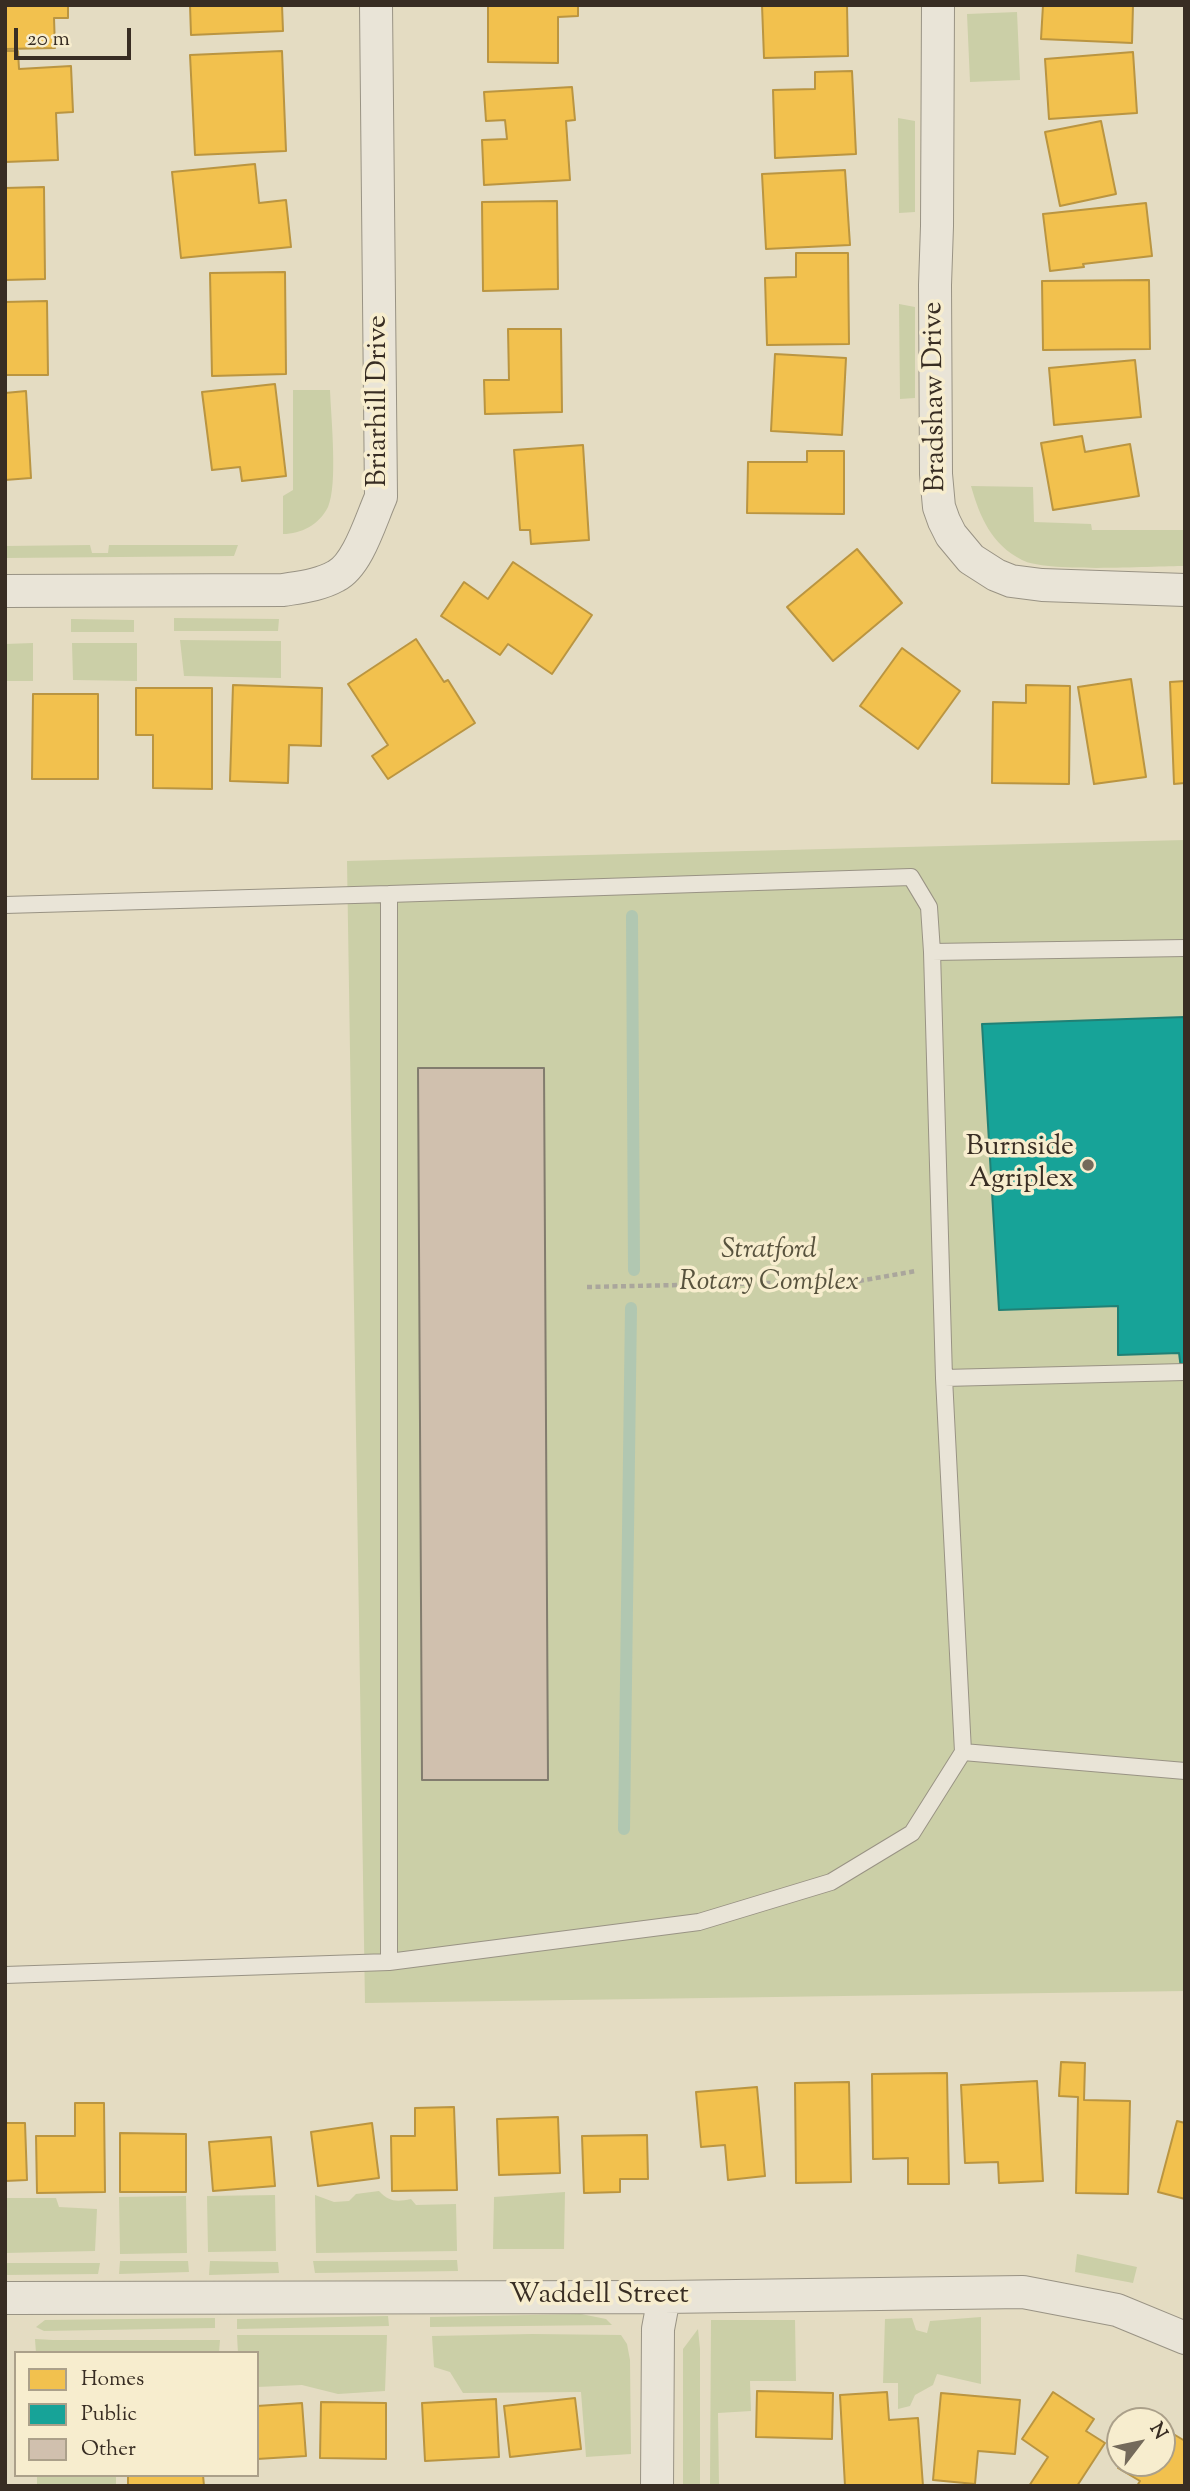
<!DOCTYPE html>
<style>
body{margin:0}
#map{position:relative;width:1190px;height:2491px;overflow:hidden;background:#e4dcc2;font-family:"Sorts Mill Goudy",serif}
canvas{display:block}
.frame{position:absolute;inset:0;border:7px solid #382d23;pointer-events:none}
.legend{position:absolute;left:14px;top:2351px;width:245px;height:126px;box-sizing:border-box;background:#f7edce;border:2px solid #aba08a;margin:0;padding:9px 12px;list-style:none;font-size:21px;color:#382d23}
.legend li{display:flex;align-items:center;gap:14px;height:35px}
.legend b{width:35px;border:2px solid #aba08a}
.north{position:absolute;left:1106px;top:2407px;width:70px;height:70px;box-sizing:border-box;background:#f7edce;border:2px solid #aba08a;border-radius:50%;rotate:58deg;font-size:19px;font-weight:700;line-height:28px;text-align:center;color:#382d23}
.north::after{content:'';display:block;margin:auto;width:24px;height:32px;background:#746a5b;clip-path:polygon(50% 0,100% 100%,50% 72%,0 100%)}
.scale{position:absolute;left:14px;top:28px;width:117px;height:32px;box-sizing:border-box;border:4px solid #382d23;border-top:0;padding-left:9px;font-size:21px;line-height:24px;white-space:nowrap;color:#382d23;-webkit-text-stroke:5px #f7edce;paint-order:stroke}
</style>
<div id="map">
<canvas width="1190" height="2491"></canvas>
<div class="frame"></div>
<ul class="legend">
<li><b style="height:19px;background:#f2c14e"></b>Homes</li>
<li><b style="height:19px;background:#17a398"></b>Public</li>
<li><b style="height:19px;background:#d0c0ae"></b>Other</li>
</ul>
<div class="north">N</div>
<div class="scale">20 m</div>
</div>
<script>
const context = document.querySelector('canvas').getContext('2d');
context.lineJoin = 'round';
function fillPath(path, color) { context.fillStyle = color; context.fill(path, 'evenodd'); }
function strokePath(path, color, width, dash) { context.strokeStyle = color; context.lineWidth = width; context.lineCap = dash ? 'butt' : 'round'; context.setLineDash(dash || []); context.stroke(path); }
function drawText(font, color, halo, rows, align = 'center') {
  context.font = font + ' "Sorts Mill Goudy",serif'; context.lineWidth = 7; context.setLineDash([]); context.textBaseline = 'middle'; context.strokeStyle = halo; context.fillStyle = color; for (const [text, x, y, turn = 0] of rows) {
    context.save(); context.translate(x, y); context.rotate((+turn || 0) * Math.PI / 180); context.textAlign = isNaN(turn) ? turn : align; if (halo) context.strokeText(text, 0, 0); context.fillText(text, 0, 0); context.restore();
  }
}
fillPath(new Path2D(`
 M 1017,12 L 1020,80 L 970,82 L 967,14 Z
 M 898,118 L 915,121 L 915,212 L 899,213 Z
 M 899,304 L 915,307 L 915,398 L 900,399 Z
 M 293,390 L 330,390 C 331,417 338,485 328,507 C 319,525 301,534 283,534 L 283,496 L 293,490 Z
 M 971,486 L 1033,487 L 1034,522 L 1091,524 L 1092,530 L 1185,530 L 1185,566 C 1152,566 1046,573 1022,560 C 991,544 980,517 971,486 Z
 M 90,545 L 92,553 L 108,553 L 109,545 L 238,545 L 234,556 L 5,558 L 5,546 Z
 M 174,618 L 279,619 L 278,631 L 174,631 Z
 M 71,619 L 134,620 L 134,632 L 71,632 Z
 M 180,640 L 281,641 L 281,678 L 184,676 Z
 M 33,643 L 33,681 L 5,681 L 5,644 Z
 M 72,643 L 137,643 L 137,681 L 73,680 Z
 M 1185,840 L 1185,1991 L 365,2003 L 347,861 Z
 M 379,2191 C 389,2202 397,2202 411,2199 L 416,2205 L 456,2204 L 457,2251 L 316,2253 L 315,2195 L 334,2202 L 349,2201 L 356,2194 Z
 M 565,2192 L 564,2249 L 493,2249 L 494,2197 Z
 M 275,2195 L 276,2251 L 208,2252 L 207,2196 Z
 M 186,2196 L 187,2253 L 120,2254 L 119,2197 Z
 M 5,2198 L 56,2198 L 59,2207 L 97,2209 L 95,2251 L 5,2253 Z
 M 1077,2254 L 1137,2267 L 1133,2283 L 1075,2272 Z
 M 457,2260 L 458,2271 L 315,2273 L 313,2261 Z
 M 120,2261 L 188,2261 L 189,2272 L 119,2274 Z
 M 210,2261 L 278,2262 L 279,2273 L 209,2275 Z
 M 5,2263 L 100,2263 L 98,2274 L 5,2275 Z
 M 581,2314 L 606,2319 L 612,2325 L 430,2327 L 430,2317 Z
 M 388,2316 L 389,2326 L 237,2329 L 237,2319 Z
 M 981,2317 L 981,2384 L 937,2374 L 933,2385 L 915,2395 L 910,2406 L 898,2409 L 898,2383 L 883,2383 L 885,2319 L 912,2318 L 916,2330 L 927,2333 L 930,2321 Z
 M 215,2318 L 215,2328 L 44,2331 L 36,2327 L 45,2320 Z
 M 711,2320 L 795,2320 L 796,2381 L 750,2381 L 751,2411 L 718,2413 L 719,2486 L 710,2486 Z
 M 698,2329 L 700,2349 L 700,2486 L 683,2486 L 683,2349 Z
 M 532,2334 L 621,2335 L 627,2344 L 630,2360 L 631,2454 L 586,2457 L 581,2392 L 463,2393 L 450,2372 L 434,2367 L 432,2336 Z
 M 237,2335 L 387,2335 L 385,2391 L 338,2394 L 302,2385 L 257,2387 L 257,2353 L 238,2353 Z
 M 35,2339 L 53,2340 L 220,2340 L 219,2353 L 36,2353 Z
 M 37,2475 L 116,2475 L 116,2486 L 37,2486 Z`), '#cbcfa7');
const homes = new Path2D(`
 M 5,5 L 68,5 L 68,18 L 54,18 L 55,48 L 5,49 Z
 M 190,5 L 282,5 L 283,31 L 191,35 Z
 M 488,5 L 578,5 L 578,16 L 558,17 L 558,63 L 488,62 Z
 M 762,5 L 847,5 L 848,56 L 764,58 Z
 M 1043,5 L 1133,5 L 1132,43 L 1041,39 Z
 M 5,51 L 18,51 L 19,69 L 71,66 L 73,112 L 56,113 L 58,160 L 5,162 Z
 M 282,51 L 286,151 L 195,155 L 190,55 Z
 M 1133,52 L 1137,113 L 1049,119 L 1045,59 Z
 M 852,71 L 856,154 L 775,158 L 773,90 L 815,89 L 815,72 Z
 M 572,87 L 575,120 L 566,121 L 570,180 L 484,185 L 482,140 L 507,139 L 505,120 L 486,121 L 484,92 Z
 M 1101,121 L 1116,194 L 1060,206 L 1045,132 Z
 M 255,164 L 259,203 L 286,200 L 291,247 L 181,258 L 172,172 Z
 M 845,170 L 850,245 L 766,249 L 762,174 Z
 M 44,187 L 45,279 L 5,280 L 5,188 Z
 M 557,201 L 558,289 L 483,291 L 482,202 Z
 M 1146,203 L 1152,256 L 1083,264 L 1084,267 L 1050,271 L 1043,214 Z
 M 796,253 L 848,253 L 849,344 L 767,345 L 765,278 L 796,277 Z
 M 285,272 L 286,374 L 212,376 L 210,273 Z
 M 1149,280 L 1150,349 L 1043,350 L 1042,281 Z
 M 47,301 L 48,375 L 5,375 L 5,302 Z
 M 508,329 L 561,329 L 562,412 L 485,414 L 484,380 L 509,380 Z
 M 775,354 L 846,358 L 842,435 L 771,431 Z
 M 1135,360 L 1141,417 L 1054,425 L 1049,368 Z
 M 275,384 L 286,476 L 242,481 L 240,467 L 212,470 L 202,392 Z
 M 26,391 L 31,478 L 5,480 L 5,393 Z
 M 1082,436 L 1085,452 L 1130,444 L 1139,496 L 1053,510 L 1041,443 Z
 M 583,445 L 589,540 L 531,544 L 530,530 L 520,530 L 514,450 Z
 M 807,451 L 844,451 L 844,514 L 747,513 L 748,462 L 807,462 Z
 M 857,549 L 902,603 L 833,661 L 787,607 Z
 M 513,562 L 592,615 L 552,674 L 508,644 L 500,655 L 441,616 L 464,582 L 488,599 Z
 M 416,639 L 444,682 L 448,680 L 475,723 L 388,779 L 372,756 L 388,745 L 348,684 Z
 M 902,648 L 960,691 L 918,749 L 860,706 Z
 M 1131,679 L 1146,777 L 1094,784 L 1078,687 Z
 M 1185,681 L 1185,783 L 1174,784 L 1170,682 Z
 M 233,685 L 322,688 L 321,746 L 289,745 L 288,783 L 230,781 Z
 M 1026,685 L 1070,686 L 1069,784 L 992,783 L 993,702 L 1026,703 Z
 M 136,688 L 212,688 L 212,789 L 153,788 L 153,735 L 136,735 Z
 M 33,694 L 98,694 L 98,779 L 32,779 Z
 M 1061,2062 L 1085,2063 L 1084,2100 L 1130,2101 L 1128,2194 L 1076,2193 L 1078,2097 L 1059,2096 Z
 M 947,2073 L 949,2184 L 908,2184 L 908,2158 L 873,2159 L 872,2074 Z
 M 1037,2081 L 1043,2181 L 999,2183 L 998,2162 L 965,2163 L 961,2085 Z
 M 849,2082 L 851,2182 L 796,2183 L 795,2083 Z
 M 757,2087 L 765,2176 L 728,2180 L 725,2145 L 701,2147 L 696,2092 Z
 M 75,2103 L 104,2103 L 105,2192 L 37,2193 L 36,2136 L 75,2136 Z
 M 454,2107 L 457,2190 L 392,2191 L 391,2136 L 415,2136 L 415,2108 Z
 M 558,2117 L 560,2173 L 499,2175 L 497,2119 Z
 M 1177,2121 L 1185,2123 L 1185,2199 L 1158,2192 Z
 M 5,2123 L 25,2123 L 27,2180 L 5,2181 Z
 M 372,2123 L 379,2178 L 318,2186 L 311,2132 Z
 M 120,2133 L 186,2134 L 186,2192 L 120,2192 Z
 M 647,2135 L 648,2179 L 620,2179 L 620,2192 L 584,2193 L 582,2136 Z
 M 271,2137 L 275,2186 L 213,2191 L 209,2142 Z
 M 757,2391 L 833,2393 L 832,2439 L 756,2437 Z
 M 887,2392 L 889,2420 L 918,2418 L 923,2486 L 845,2486 L 840,2395 Z
 M 1053,2392 L 1094,2419 L 1086,2431 L 1105,2443 L 1077,2486 L 1029,2486 L 1048,2457 L 1022,2439 Z
 M 941,2393 L 1020,2400 L 1015,2454 L 978,2451 L 975,2484 L 933,2480 Z
 M 575,2398 L 581,2449 L 510,2457 L 504,2406 Z
 M 496,2399 L 499,2457 L 425,2461 L 422,2403 Z
 M 321,2402 L 386,2403 L 386,2459 L 320,2458 Z
 M 302,2403 L 306,2456 L 257,2459 L 257,2406 Z
 M 1170,2432 L 1185,2441 L 1185,2486 L 1137,2486 L 1140,2481 L 1118,2468 L 1121,2463 L 1162,2463 L 1162,2440 L 1164,2441 Z
 M 128,2475 L 203,2475 L 204,2486 L 128,2486 Z`);
fillPath(homes, '#f2c14e');
strokePath(homes, '#ba9541', 2);
const public = new Path2D(`
 M 1185,1017 L 1185,1369 L 1181,1369 L 1179,1353 L 1118,1355 L 1118,1306 L 999,1310 L 982,1024 Z`);
fillPath(public, '#17a398');
strokePath(public, '#218075', 2);
strokePath(new Path2D(`
 M 632,916 L 634,1270
 M 624,1829 L 631,1308`), '#b1c7b1', 12);
const building = new Path2D(`
 M 418,1068 L 544,1068 L 548,1780 L 422,1780 Z`);
fillPath(building, '#d0c0ae');
strokePath(building, '#827c6e', 2);
const lane = new Path2D(`
 M 5,905 L 389,894
 M 1185,948 L 932,952 L 944,1378 L 1185,1372
 M 944,1378 L 963,1752 L 1185,1771
 M 389,1962 L 389,894 L 911,877 L 929,907 L 932,952
 M 5,1975 L 389,1962 L 699,1922 L 831,1882 L 912,1833 L 963,1752`);
const street = new Path2D(`
 M 938,5 L 937,226 L 935,285 L 936,474 L 939,507 L 944,521 L 951,535 L 971,559 L 996,575 L 1011,581 L 1042,585 L 1185,590
 M 5,591 L 283,590 C 301,587 320,585 336,576 C 358,565 371,519 381,497 L 376,5
 M 5,2298 L 664,2297 L 1023,2292 L 1117,2310 L 1185,2338
 M 657,2486 L 658,2329 L 664,2297`);
strokePath(lane, '#999384', 18);
strokePath(street, '#999384', 34);
strokePath(new Path2D(`
 M 587,1287 L 859,1281 L 916,1271`), '#aaa69c', 4.5, [5, 3.5]);
strokePath(lane, '#e9e4d7', 16);
strokePath(street, '#e9e4d7', 32);
for (const [x, y, r, color] of [
 [1088,1165,7,"#746a5b"]
]) { const dot = new Path2D(); dot.arc(x, y, r, 0, 2 * Math.PI); context.fillStyle = color; context.fill(dot); strokePath(dot, '#f7edce', 2.5); }
drawText('28px', '#382d23', '#f7edce', [
 ["Bradshaw Drive",937,397,-91],
 ["Briarhill Drive",380,401,-90],
 ["Waddell Street",599,2297]
]);
drawText('28px', '#382d23', '#f7edce', [
 ["Burnside",1074,1149],
 ["Agriplex",1074,1181]
], 'right');
drawText('italic 28px', '#58533e', '#f7edce', [
 ["Stratford",769,1252],
 ["Rotary Complex",769,1284]
]);
</script>
